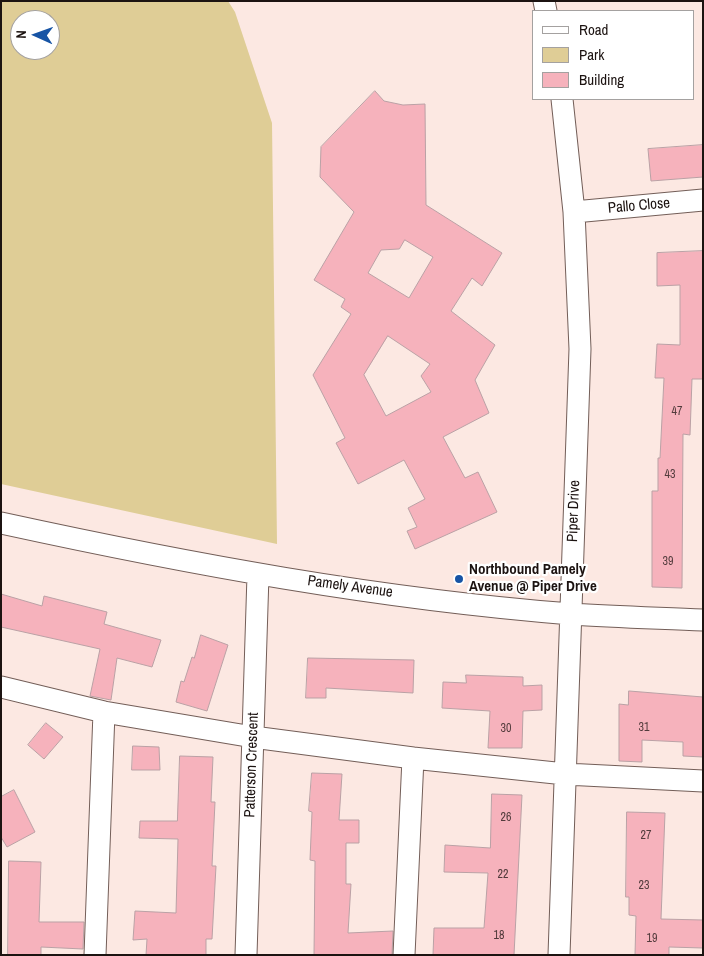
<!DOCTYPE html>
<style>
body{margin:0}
#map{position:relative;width:704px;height:956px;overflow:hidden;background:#fce8e2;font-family:"Archivo Narrow",sans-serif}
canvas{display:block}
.frame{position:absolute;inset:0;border:2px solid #1c1311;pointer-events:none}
.legend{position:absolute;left:532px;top:10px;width:162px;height:90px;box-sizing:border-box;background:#fff;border:1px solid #a4a1a0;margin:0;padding:6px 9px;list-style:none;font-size:15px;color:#1c1311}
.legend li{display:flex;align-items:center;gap:10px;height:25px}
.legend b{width:25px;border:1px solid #a4a1a0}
.north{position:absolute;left:10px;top:10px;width:50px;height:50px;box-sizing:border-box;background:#fff;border:1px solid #a4a1a0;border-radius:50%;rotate:272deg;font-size:14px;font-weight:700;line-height:20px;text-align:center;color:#1c1311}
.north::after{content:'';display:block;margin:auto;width:18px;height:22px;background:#1754a5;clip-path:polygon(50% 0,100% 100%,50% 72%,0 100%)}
</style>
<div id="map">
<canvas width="704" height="956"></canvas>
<div class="frame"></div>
<ul class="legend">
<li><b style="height:6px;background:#fff"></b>Road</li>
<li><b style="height:14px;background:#dfcd96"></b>Park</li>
<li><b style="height:14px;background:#f6b2bc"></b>Building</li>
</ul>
<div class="north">N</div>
</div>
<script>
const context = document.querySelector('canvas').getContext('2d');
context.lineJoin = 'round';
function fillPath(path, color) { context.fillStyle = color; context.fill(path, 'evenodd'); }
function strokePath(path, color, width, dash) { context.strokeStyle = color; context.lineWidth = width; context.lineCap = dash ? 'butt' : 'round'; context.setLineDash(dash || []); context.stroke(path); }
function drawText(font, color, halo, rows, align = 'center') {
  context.font = font + ' "Archivo Narrow",sans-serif'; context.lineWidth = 4.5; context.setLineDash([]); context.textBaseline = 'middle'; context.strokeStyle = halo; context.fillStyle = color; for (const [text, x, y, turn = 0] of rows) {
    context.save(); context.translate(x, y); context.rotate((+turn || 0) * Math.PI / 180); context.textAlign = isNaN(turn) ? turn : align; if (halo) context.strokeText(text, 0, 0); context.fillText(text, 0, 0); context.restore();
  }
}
fillPath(new Path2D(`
 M 1,1 L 228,1 L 235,12 L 272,123 L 277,544 L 1,484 ZM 20,20 L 50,20 L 50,50 L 20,50 Z`), '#dfcd96');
const building = new Path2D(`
 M 375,91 L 384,101 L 403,105 L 425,104 L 426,205 L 502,253 L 482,286 L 472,278 L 451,311 L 495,345 L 475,380 L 489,413 L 443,437 L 465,478 L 478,472 L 497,512 L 415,549 L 407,531 L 417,527 L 408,508 L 425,499 L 404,460 L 358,484 L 336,443 L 345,438 L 313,375 L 351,314 L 341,307 L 345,299 L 314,280 L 354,212 L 320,177 L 321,147 ZM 405,240 L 433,257 L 409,298 L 368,273 L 381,250 L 399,249 ZM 388,336 L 430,364 L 421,376 L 431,392 L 386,416 L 364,375 Z
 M 703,145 L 703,177 L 651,181 L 648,149 Z
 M 703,251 L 703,379 L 692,379 L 690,435 L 683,434 L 682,588 L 652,587 L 652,491 L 658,491 L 658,458 L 660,458 L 664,378 L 655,378 L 657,344 L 680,345 L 680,285 L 657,286 L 657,253 Z
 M 1,594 L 42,606 L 44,596 L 107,612 L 104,624 L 161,640 L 152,667 L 117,658 L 111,700 L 90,696 L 100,649 L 1,627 Z
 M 201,635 L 228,645 L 207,711 L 176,702 L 181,681 L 184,682 L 192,657 L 194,658 Z
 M 308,658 L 414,660 L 413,693 L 326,688 L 326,698 L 306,698 Z
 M 466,675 L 523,677 L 523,686 L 542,685 L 542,710 L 523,711 L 522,748 L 488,748 L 490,711 L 442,708 L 443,682 L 466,683 Z
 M 629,691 L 703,697 L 703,757 L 683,756 L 683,742 L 642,740 L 642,762 L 619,761 L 619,704 L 628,705 Z
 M 46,723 L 63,737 L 44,759 L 28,745 Z
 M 133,746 L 159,747 L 160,770 L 132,770 Z
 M 180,756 L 213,757 L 211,802 L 215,802 L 212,866 L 216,866 L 212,939 L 206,939 L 206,955 L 146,955 L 147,939 L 133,940 L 135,911 L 176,913 L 178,839 L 139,838 L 140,821 L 177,821 Z
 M 312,773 L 342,774 L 339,820 L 359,820 L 359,843 L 346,843 L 346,884 L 351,884 L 348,933 L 393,931 L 392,955 L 314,955 L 315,861 L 310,860 L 312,812 L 309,811 Z
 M 14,790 L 35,832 L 7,847 L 1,837 L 1,797 Z
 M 492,794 L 522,795 L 514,955 L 433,955 L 434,928 L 484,928 L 488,873 L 444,872 L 445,845 L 490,848 Z
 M 627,812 L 665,813 L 661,919 L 703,920 L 703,948 L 669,947 L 669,955 L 635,955 L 636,916 L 629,915 L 629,897 L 626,897 Z
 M 9,861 L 41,862 L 39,922 L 84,922 L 83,949 L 41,947 L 41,955 L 8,955 Z`);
fillPath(building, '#f6b2bc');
strokePath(building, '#baa1a5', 1);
const minor = new Path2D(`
 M 544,1 L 546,11
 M 574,212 L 703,200
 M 1,523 C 189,564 379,599 571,614 C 615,617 659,618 703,620
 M 1,687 L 104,712 L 253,737 L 413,758 L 404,955
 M 413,758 L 565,774 L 703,781
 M 95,955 L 104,712
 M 246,955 L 258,575
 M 559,955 L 580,349 L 574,212 L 562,99`);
strokePath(minor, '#735e58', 23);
strokePath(minor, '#fff', 21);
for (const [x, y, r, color] of [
 [459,579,5,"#1754a5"]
]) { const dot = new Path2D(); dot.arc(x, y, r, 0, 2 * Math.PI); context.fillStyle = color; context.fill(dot); strokePath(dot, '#fff', 2); }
drawText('12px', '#523b3c', null, [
 ["47",677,412],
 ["43",670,475],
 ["39",668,562],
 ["31",644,728],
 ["30",506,729],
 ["26",506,818],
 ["27",646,836],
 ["22",503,875],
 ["23",644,886],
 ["18",499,936],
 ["19",652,939]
]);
drawText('15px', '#1c1311', '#fff', [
 ["Pallo Close",639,206,-5],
 ["Piper Drive",574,511,-88],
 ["Pamely Avenue",350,587,8],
 ["Patterson Crescent",252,765,-88]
]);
drawText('bold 15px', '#1c1311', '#fff', [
 ["Northbound Pamely",469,570],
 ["Avenue @ Piper Drive",469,587]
], 'left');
</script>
